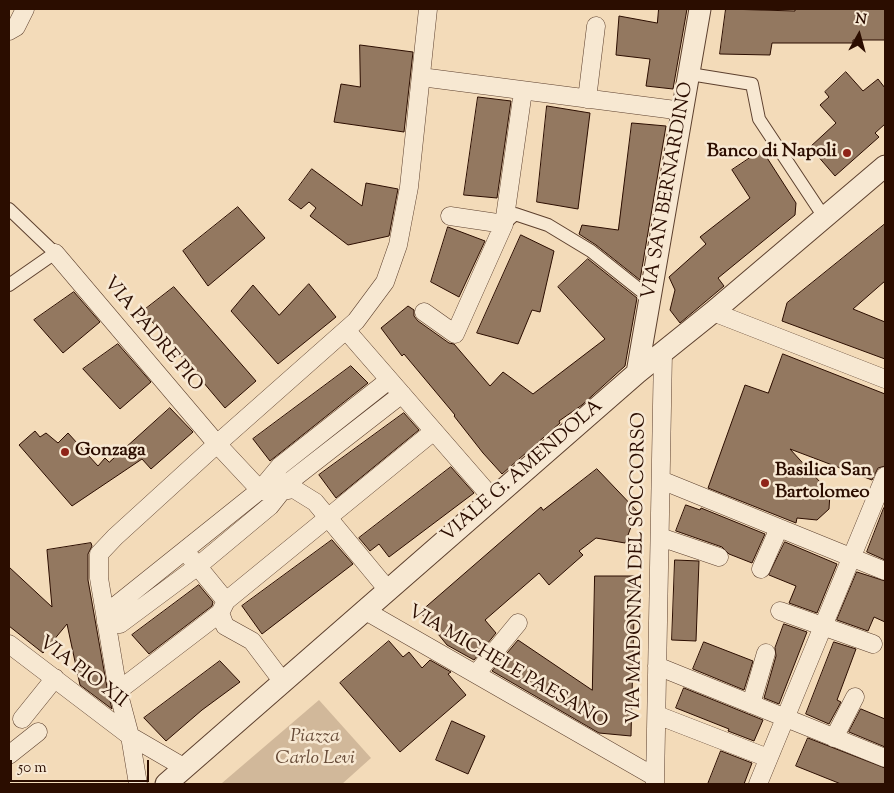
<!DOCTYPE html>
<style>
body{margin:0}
#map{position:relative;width:894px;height:793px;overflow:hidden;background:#f3dbb9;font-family:"Sorts Mill Goudy",serif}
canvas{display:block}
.frame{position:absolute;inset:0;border:10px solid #2b0d00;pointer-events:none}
.north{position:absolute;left:834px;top:10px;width:50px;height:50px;-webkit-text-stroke:4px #f7e8d2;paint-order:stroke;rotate:7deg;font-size:14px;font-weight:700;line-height:20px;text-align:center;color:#2b0d00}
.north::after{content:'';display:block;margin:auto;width:18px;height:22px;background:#2b0d00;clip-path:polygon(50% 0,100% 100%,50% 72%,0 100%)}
.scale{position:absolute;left:10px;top:760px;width:139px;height:22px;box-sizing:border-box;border:2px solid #2b0d00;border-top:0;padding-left:6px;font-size:15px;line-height:18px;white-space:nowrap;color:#2b0d00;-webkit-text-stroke:4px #f7e8d2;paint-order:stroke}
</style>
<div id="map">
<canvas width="894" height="793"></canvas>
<div class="frame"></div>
<div class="north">N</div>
<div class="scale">50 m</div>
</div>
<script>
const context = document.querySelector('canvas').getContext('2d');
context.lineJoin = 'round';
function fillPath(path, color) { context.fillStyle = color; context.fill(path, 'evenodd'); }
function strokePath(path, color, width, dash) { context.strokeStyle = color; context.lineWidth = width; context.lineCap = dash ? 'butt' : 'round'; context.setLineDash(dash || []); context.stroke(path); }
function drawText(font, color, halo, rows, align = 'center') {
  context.font = font + ' "Sorts Mill Goudy",serif'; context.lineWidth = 5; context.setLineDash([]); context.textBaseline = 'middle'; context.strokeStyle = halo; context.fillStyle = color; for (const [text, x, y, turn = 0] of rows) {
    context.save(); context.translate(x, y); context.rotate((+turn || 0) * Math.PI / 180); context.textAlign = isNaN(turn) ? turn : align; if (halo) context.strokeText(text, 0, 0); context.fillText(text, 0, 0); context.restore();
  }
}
fillPath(new Path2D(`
 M 319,700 L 371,758 L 342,784 L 224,784 L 222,783 Z`), '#d1b89a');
const building = new Path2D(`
 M 659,9 L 687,9 L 673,89 L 646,86 L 650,59 L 616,55 L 619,16 L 657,23 Z
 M 726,9 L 795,11 L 795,9 L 885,9 L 885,40 L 853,40 L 853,43 L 772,43 L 770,55 L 720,54 Z
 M 360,45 L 413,52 L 404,132 L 334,122 L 341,84 L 360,87 Z
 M 846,72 L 863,91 L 878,79 L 885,88 L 885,124 L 875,133 L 879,137 L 835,176 L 810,147 L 836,123 L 820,105 L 829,97 L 825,92 Z
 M 478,97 L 511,101 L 497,198 L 464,195 Z
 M 547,106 L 590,113 L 578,209 L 537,202 Z
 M 632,123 L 666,126 L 640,280 L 596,245 L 579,234 L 582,225 L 618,230 Z
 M 762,150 L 796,203 L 795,215 L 718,278 L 724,286 L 680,323 L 670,310 L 675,290 L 669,277 L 706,244 L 700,237 L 750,198 L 732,170 Z
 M 312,169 L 362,206 L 366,183 L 398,189 L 389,236 L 348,245 L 310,216 L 316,208 L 309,202 L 301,209 L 289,200 Z
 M 238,207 L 265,238 L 208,286 L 183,251 Z
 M 885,224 L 885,281 L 853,309 L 885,322 L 885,359 L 782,321 L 787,303 Z
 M 448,227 L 485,241 L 459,297 L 431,282 Z
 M 521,235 L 554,251 L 540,312 L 532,310 L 518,344 L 477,333 Z
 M 588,259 L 637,298 L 625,366 L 582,405 L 559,421 L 560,423 L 502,474 L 483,453 L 454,416 L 455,415 L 404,354 L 402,356 L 381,328 L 408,306 L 414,310 L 414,316 L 418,321 L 449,343 L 454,344 L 490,386 L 503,372 L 533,394 L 605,339 L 558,287 Z
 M 309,284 L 336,317 L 278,364 L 231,311 L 253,285 L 279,315 Z
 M 174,287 L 256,381 L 225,408 L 143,311 Z
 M 74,292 L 100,322 L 63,353 L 34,320 Z
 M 118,344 L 151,382 L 120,409 L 83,369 Z
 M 783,354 L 885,394 L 885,466 L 878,468 L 872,480 L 790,449 L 830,493 L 829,509 L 817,520 L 797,518 L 796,523 L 708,488 L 745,385 L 768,393 Z
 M 351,366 L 368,383 L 270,461 L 253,439 Z
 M 170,408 L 193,432 L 151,469 L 142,459 L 72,506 L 19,445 L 35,431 L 40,437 L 46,433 L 58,443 L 68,433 L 98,466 L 105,458 L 109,462 Z
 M 404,413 L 419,430 L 336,498 L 319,475 Z
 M 451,467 L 474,493 L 389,557 L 379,544 L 370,551 L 359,538 Z
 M 597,469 L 637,511 L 625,543 L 596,538 L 579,551 L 583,555 L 549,585 L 539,573 L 485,620 L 496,633 L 474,660 L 447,645 L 420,612 L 541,507 L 543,510 Z
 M 686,505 L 700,510 L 701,508 L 765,534 L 752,563 L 729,554 L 722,547 L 676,531 Z
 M 884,508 L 885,509 L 885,560 L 867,552 Z
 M 332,540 L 353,564 L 262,634 L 242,606 Z
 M 785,542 L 837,564 L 817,613 L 789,603 L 796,586 L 769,575 Z
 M 91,543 L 92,546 L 88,554 L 88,580 L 108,693 L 112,709 L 80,685 L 67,624 L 43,653 L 9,626 L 9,567 L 52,607 L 47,550 Z
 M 675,560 L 699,561 L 696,641 L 672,640 Z
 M 857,572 L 885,581 L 885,622 L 874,617 L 868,631 L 837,620 Z
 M 595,576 L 635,576 L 631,736 L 599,733 L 492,671 L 518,640 L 592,690 Z
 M 199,585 L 213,602 L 212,606 L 149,654 L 132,635 Z
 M 784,624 L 807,632 L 779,704 L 764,698 L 776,656 L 775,648 Z
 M 389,641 L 403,657 L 409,652 L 422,668 L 430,660 L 451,672 L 448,674 L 466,695 L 400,752 L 340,683 Z
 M 704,642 L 753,661 L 744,690 L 693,669 Z
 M 834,642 L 856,649 L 837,700 L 841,702 L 829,724 L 806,714 Z
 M 220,661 L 240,682 L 202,710 L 166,741 L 144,718 Z
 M 684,688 L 763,720 L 754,741 L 728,731 L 729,729 L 676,708 Z
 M 861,709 L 885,719 L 885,747 L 849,732 Z
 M 452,721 L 485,736 L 468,774 L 436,760 Z
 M 808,738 L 885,768 L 885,784 L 841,784 L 796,766 Z
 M 721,751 L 752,763 L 744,784 L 708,784 Z`);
fillPath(building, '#937860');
strokePath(building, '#2b0d00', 1);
const pedestrian = new Path2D(`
 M 690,74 L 752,84 L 759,119 L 824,217
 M 9,209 L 55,253 L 9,285
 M 504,224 L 515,214 L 548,225 L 591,251 L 650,298`);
const minor = new Path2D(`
 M 9,31 L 16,27 L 25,9
 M 421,77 L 683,111
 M 587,99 L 596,26
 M 450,216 L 504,224
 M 55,253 L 217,444 L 260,490 L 272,493 L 294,489 L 315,502 L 388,590
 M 424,312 L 455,334 L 504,224 L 523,91
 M 713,312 L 885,379
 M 346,330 L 493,499
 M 389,380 L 280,466 L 260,490 L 114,607 L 106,622 L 120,624 L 198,566 L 270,506 L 289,482 L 402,394
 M 661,480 L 885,571
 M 660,537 L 719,557
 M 190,557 L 226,601
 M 761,569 L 779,528
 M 364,610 L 655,777
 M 780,611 L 873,644
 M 220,613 L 225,626 L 252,641 L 283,682
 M 9,644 L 130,736 L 185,768
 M 657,666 L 885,758
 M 476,674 L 518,623
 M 118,691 L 220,613 L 226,601 L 434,431
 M 751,704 L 766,653
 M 657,715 L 768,758
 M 22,719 L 55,678
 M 834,738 L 855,697
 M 9,755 L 38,732
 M 138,784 L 130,736 L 118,691 L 99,578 L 99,554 L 115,537 L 217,444 L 356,321 L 385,282 L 398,245 L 409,187 L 428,9
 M 655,784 L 663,352
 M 758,784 L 885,476`);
const tertiary = new Path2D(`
 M 637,373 L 700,9
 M 166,784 L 637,373 L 713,312 L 885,166`);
strokePath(pedestrian, '#5d402e', 14);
strokePath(minor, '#5d402e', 19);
strokePath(tertiary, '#5d402e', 23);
strokePath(pedestrian, '#f7e8d2', 12);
strokePath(minor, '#f7e8d2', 18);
strokePath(tertiary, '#f7e8d2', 21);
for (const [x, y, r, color] of [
 [847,153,5,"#8f2418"],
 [65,452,5,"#8f2418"],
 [765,483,5,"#8f2418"]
]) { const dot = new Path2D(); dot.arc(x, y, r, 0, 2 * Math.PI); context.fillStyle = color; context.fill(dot); strokePath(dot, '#f7e8d2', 2); }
drawText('bold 19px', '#2b0d00', '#f7e8d2', [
 ["Banco di Napoli",837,153,"right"],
 ["Gonzaga",75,452],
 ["Basilica San",775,472],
 ["Bartolomeo",775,494]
], 'left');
drawText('19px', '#2b0d00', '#f7e8d2', [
 ["VIA SAN BERNARDINO",669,191,-80],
 ["VIA PADRE PIO",152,335,50],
 ["VIALE G. AMENDOLA",523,472,-41],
 ["VIA MADONNA DEL SOCCORSO",638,568,-89],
 ["VIA MICHELE PAESANO",507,668,30],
 ["VIA PIO XII",82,673,37]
]);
drawText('italic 19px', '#654936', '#f7e8d2', [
 ["Piazza",315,738],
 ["Carlo Levi",315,760]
]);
</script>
